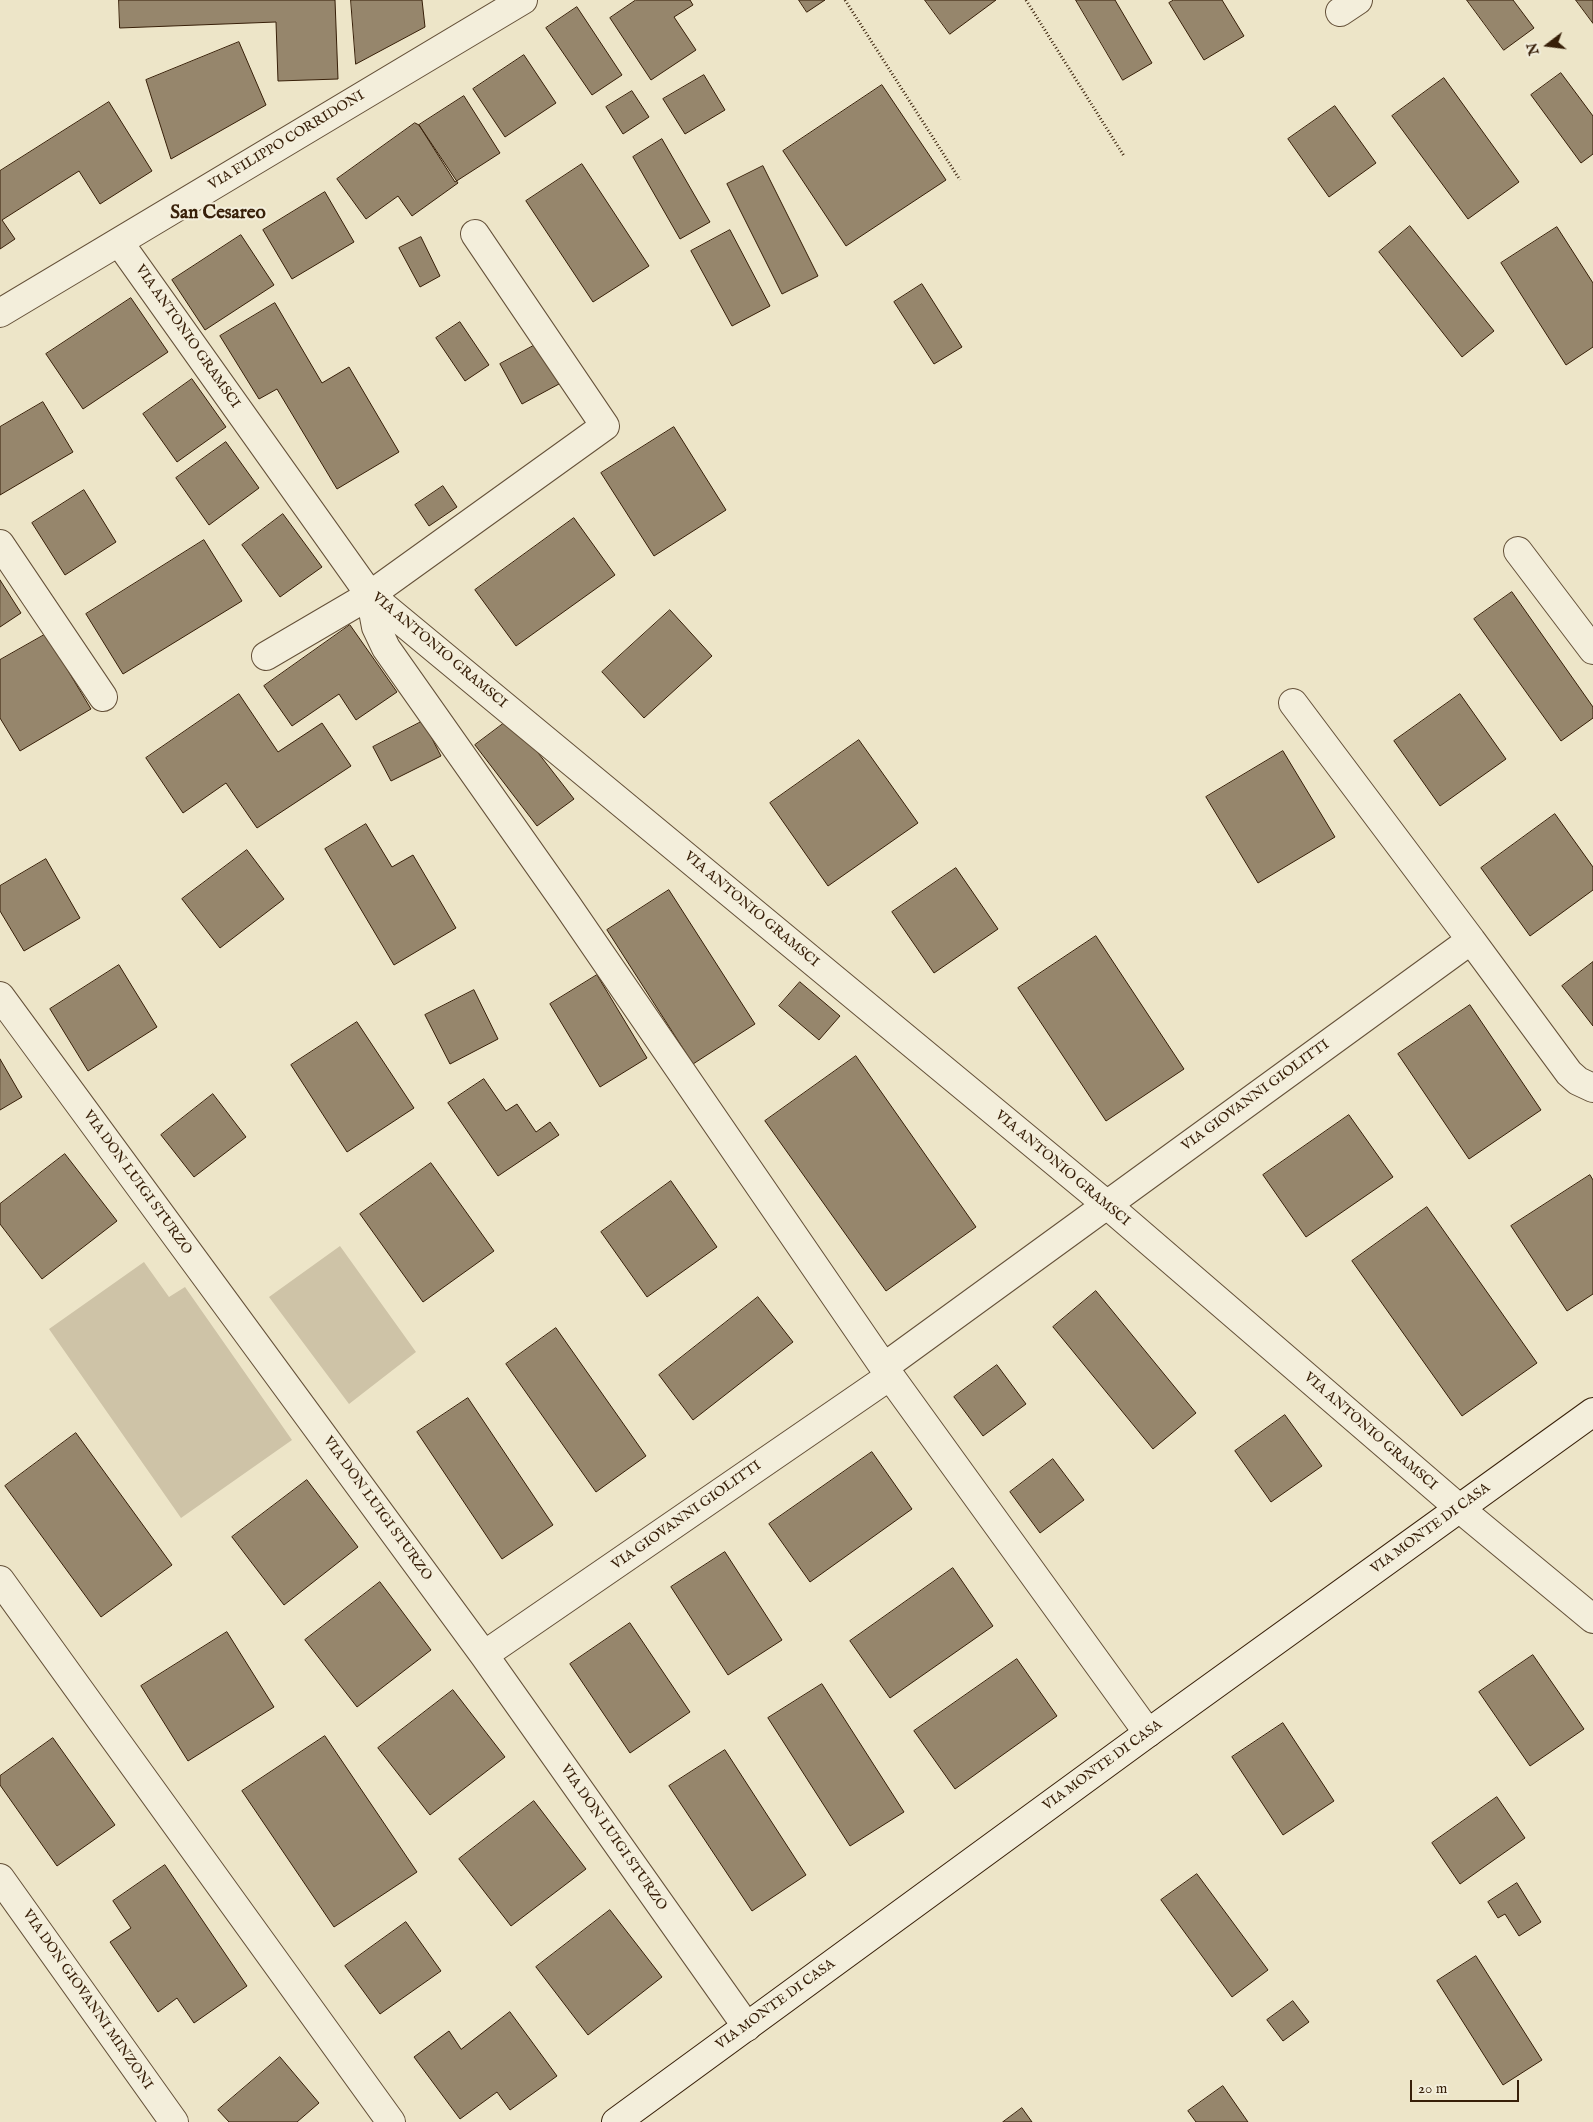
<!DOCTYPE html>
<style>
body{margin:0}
#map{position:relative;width:1593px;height:2122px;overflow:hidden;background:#ede5c8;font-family:"IM FELL English",serif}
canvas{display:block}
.north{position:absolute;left:1523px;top:20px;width:50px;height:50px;-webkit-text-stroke:4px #f3eedb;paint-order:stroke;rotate:255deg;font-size:14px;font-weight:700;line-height:20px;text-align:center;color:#371f08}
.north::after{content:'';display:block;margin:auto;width:18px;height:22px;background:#371f08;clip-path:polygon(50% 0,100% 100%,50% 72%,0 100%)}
.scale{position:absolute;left:1410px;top:2080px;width:109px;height:22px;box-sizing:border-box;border:2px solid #371f08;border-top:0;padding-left:6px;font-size:15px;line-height:18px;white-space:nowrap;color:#371f08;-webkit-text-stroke:4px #f3eedb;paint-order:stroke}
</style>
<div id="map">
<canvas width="1593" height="2122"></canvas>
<div class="north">N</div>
<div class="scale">20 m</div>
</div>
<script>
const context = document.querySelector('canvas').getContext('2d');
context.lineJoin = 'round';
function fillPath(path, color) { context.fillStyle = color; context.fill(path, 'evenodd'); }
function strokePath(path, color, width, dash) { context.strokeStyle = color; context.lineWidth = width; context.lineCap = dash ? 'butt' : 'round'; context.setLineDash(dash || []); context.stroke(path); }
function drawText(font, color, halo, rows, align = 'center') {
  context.font = font + ' "IM FELL English",serif'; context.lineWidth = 4; context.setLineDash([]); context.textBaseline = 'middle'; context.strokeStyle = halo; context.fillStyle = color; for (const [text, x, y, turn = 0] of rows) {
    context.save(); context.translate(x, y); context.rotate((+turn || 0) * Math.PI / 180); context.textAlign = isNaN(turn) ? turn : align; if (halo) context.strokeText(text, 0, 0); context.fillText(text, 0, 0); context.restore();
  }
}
fillPath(new Path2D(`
 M 340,1246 L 416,1352 L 349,1404 L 269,1297 Z
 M 144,1262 L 169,1297 L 185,1287 L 292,1440 L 181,1518 L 49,1329 Z`), '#cec3a7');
const building = new Path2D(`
 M 119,0 L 335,0 L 338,79 L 278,81 L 276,22 L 120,28 Z
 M 351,0 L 422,0 L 425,27 L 356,64 Z
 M 636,0 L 690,0 L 693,5 L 674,17 L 696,50 L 651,80 L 610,18 Z
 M 799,0 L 825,0 L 807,12 Z
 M 925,0 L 996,0 L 950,34 Z
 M 1076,0 L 1115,0 L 1152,63 L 1123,80 Z
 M 1174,0 L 1222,0 L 1244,36 L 1204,60 L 1169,3 Z
 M 1467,0 L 1513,0 L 1534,28 L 1504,50 Z
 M 1576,0 L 1593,0 L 1593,23 Z
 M 577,7 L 622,75 L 592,95 L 546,28 Z
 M 239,42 L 266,105 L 171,159 L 146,80 Z
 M 524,55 L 556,103 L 505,137 L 473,89 Z
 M 1561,73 L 1593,116 L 1593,154 L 1581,163 L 1531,95 Z
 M 704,75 L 725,110 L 685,134 L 663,99 Z
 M 1444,78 L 1519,182 L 1468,219 L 1392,116 Z
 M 882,85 L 946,180 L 846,246 L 783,151 Z
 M 632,91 L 649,117 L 623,134 L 606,107 Z
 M 464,96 L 500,153 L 455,182 L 419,125 Z
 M 109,102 L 152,171 L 100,204 L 79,171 L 2,220 L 15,239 L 0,249 L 0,171 Z
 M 1335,106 L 1376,163 L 1329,197 L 1288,139 Z
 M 415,123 L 419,125 L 458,183 L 412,216 L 398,196 L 366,219 L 337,179 Z
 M 662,139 L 710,222 L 680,239 L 633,157 Z
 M 582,164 L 649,266 L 593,302 L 526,201 Z
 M 763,166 L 818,276 L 782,294 L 727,184 Z
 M 325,192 L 354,242 L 292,279 L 263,230 Z
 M 1410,226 L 1494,331 L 1462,357 L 1379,252 Z
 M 1557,227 L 1593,283 L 1593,347 L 1566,365 L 1501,263 Z
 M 730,230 L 770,306 L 732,326 L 691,251 Z
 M 241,235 L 274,285 L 205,330 L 172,280 Z
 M 421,237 L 440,276 L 420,287 L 399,248 Z
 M 922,284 L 962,347 L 934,364 L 894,302 Z
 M 131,298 L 168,352 L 83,409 L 46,354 Z
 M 275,303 L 322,383 L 349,367 L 399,452 L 337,489 L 277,389 L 259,399 L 220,336 Z
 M 460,322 L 489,365 L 465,381 L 436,338 Z
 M 537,344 L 559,384 L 522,404 L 500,364 Z
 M 192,379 L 226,427 L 177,462 L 143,414 Z
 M 43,402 L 73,452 L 0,495 L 0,427 Z
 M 674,427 L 726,510 L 654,556 L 601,473 Z
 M 226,442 L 259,488 L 209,525 L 176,478 Z
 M 443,486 L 457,507 L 429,526 L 415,505 Z
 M 84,490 L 116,542 L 65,575 L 32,523 Z
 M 283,514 L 322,567 L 280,597 L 242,545 Z
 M 574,518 L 615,575 L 516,646 L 475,590 Z
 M 204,540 L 242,601 L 123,674 L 86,614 Z
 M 0,580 L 21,613 L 0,627 Z
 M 1512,592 L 1593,707 L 1593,718 L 1561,741 L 1474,619 Z
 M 670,610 L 712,656 L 644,718 L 602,672 Z
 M 350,625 L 397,692 L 356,720 L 339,694 L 292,726 L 264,686 Z
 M 46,634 L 91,709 L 20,751 L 0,718 L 0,660 Z
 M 239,694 L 278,752 L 322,723 L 351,766 L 257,828 L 226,783 L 183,813 L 146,758 Z
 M 1460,694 L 1506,759 L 1440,806 L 1394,741 Z
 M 511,718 L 574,799 L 537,826 L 475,745 Z
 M 423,721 L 441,756 L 391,781 L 373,747 Z
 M 859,740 L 918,823 L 828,886 L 770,803 Z
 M 1283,751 L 1335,837 L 1258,883 L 1206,797 Z
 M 1555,814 L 1593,867 L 1593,890 L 1530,936 L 1481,868 Z
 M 366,824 L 392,867 L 413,855 L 456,928 L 394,965 L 325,849 Z
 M 247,850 L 284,899 L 220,948 L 182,899 Z
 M 46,859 L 80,918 L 24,951 L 0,911 L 0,886 Z
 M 956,868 L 998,929 L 934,973 L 892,912 Z
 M 669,890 L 755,1024 L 693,1064 L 607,930 Z
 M 1096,936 L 1184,1069 L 1106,1121 L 1018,988 Z
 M 1593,962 L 1593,1026 L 1562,986 Z
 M 119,965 L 157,1027 L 88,1071 L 50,1009 Z
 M 597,975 L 647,1058 L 600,1087 L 550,1004 Z
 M 800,982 L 840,1016 L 819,1040 L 779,1006 Z
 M 474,990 L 498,1039 L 450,1064 L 425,1015 Z
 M 1470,1005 L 1541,1110 L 1469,1159 L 1398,1054 Z
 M 357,1022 L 414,1108 L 347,1152 L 291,1065 Z
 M 856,1056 L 976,1227 L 886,1291 L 765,1121 Z
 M 0,1059 L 22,1097 L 0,1110 Z
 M 484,1079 L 506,1111 L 517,1104 L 536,1132 L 550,1122 L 559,1135 L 498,1176 L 448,1103 Z
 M 213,1094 L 246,1137 L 194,1177 L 161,1135 Z
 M 1349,1115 L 1393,1177 L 1306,1237 L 1263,1175 Z
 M 65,1154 L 117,1221 L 42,1279 L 0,1224 L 0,1204 Z
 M 431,1163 L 494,1251 L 423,1302 L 360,1214 Z
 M 1590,1175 L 1593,1180 L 1593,1294 L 1567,1311 L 1511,1226 Z
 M 671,1181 L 717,1247 L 647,1297 L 601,1232 Z
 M 1427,1207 L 1537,1363 L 1462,1416 L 1352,1261 Z
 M 1096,1291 L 1196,1413 L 1153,1449 L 1053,1327 Z
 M 758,1297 L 793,1342 L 693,1420 L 659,1375 Z
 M 556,1328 L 646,1456 L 596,1492 L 506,1364 Z
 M 997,1365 L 1026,1404 L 983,1436 L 954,1397 Z
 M 468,1398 L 553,1525 L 502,1559 L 417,1432 Z
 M 1285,1415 L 1322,1466 L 1271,1502 L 1235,1451 Z
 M 76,1433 L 172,1565 L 101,1617 L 5,1486 Z
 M 872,1452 L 912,1509 L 810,1582 L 769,1524 Z
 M 1053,1459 L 1084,1500 L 1040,1533 L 1010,1492 Z
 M 307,1480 L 358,1547 L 284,1605 L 232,1537 Z
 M 725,1552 L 782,1640 L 728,1675 L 671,1587 Z
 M 953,1568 L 993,1626 L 890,1698 L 850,1641 Z
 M 380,1582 L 431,1650 L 357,1707 L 305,1640 Z
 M 630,1623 L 690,1712 L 630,1753 L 570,1664 Z
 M 227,1632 L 274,1707 L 188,1761 L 141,1686 Z
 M 1533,1655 L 1584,1729 L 1530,1766 L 1479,1692 Z
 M 1017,1659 L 1057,1716 L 955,1789 L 914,1731 Z
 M 822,1684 L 904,1812 L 850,1846 L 768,1718 Z
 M 453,1690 L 505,1757 L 430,1815 L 378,1748 Z
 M 1283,1723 L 1334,1801 L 1283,1835 L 1232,1757 Z
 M 325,1736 L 417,1872 L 334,1927 L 242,1791 Z
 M 53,1738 L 115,1825 L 57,1866 L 0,1785 L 0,1776 Z
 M 725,1750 L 806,1875 L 752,1911 L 669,1786 Z
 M 1497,1797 L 1525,1838 L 1460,1884 L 1432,1843 Z
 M 534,1801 L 586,1869 L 511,1926 L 459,1859 Z
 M 165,1865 L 247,1986 L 194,2023 L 177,1998 L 158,2012 L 110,1942 L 131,1928 L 113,1901 Z
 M 1197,1874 L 1268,1970 L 1232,1997 L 1161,1900 Z
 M 1517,1883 L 1541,1922 L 1519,1936 L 1505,1914 L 1498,1918 L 1488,1902 Z
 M 610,1910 L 662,1977 L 588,2035 L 536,1967 Z
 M 406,1922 L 441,1971 L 380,2014 L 345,1966 Z
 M 1476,1956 L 1542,2060 L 1503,2085 L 1437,1981 Z
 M 1293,2001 L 1309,2022 L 1283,2041 L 1267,2020 Z
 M 510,2012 L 557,2076 L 510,2110 L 497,2092 L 460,2119 L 414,2057 L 449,2031 L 461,2049 Z
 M 280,2057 L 319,2103 L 297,2122 L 229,2122 L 218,2110 Z
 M 1223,2086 L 1248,2122 L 1196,2122 L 1188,2111 Z
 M 1022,2108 L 1032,2122 L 1003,2122 Z`);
fillPath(building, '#96866c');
strokePath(building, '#371f08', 1);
const street = new Path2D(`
 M 1340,12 L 1358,0
 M 119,242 L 370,595 L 1106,1204 L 1459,1508 L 1593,1619
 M 0,313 L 523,0
 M 0,544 L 103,697
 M 1518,551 L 1593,650
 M 370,595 L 376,627 L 386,648 L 567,905 L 890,1376 L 1148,1733
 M 266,656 L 370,595 L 605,426 L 475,234
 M 1293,703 L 1471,940
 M 0,996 L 484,1655 L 747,2027
 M 884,1367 L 1471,940 L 1569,1073 L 1578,1081 L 1593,1088
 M 0,1580 L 391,2122
 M 484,1655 L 890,1376
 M 0,1878 L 174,2122`);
const secondary = new Path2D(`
 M 616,2122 L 1148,1733 L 1593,1412`);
strokePath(street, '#645038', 30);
strokePath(secondary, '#371f08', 30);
strokePath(new Path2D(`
 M 845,0 L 960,180
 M 1026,0 L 1124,156`), '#371f08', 3, [1, 2.5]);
strokePath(street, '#f3eedb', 28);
strokePath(secondary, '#f3eedb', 28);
drawText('14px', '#371f08', '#f3eedb', [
 ["VIA FILIPPO CORRIDONI",287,141,-31],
 ["VIA ANTONIO GRAMSCI",187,337,55],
 ["VIA ANTONIO GRAMSCI",439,651,40],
 ["VIA ANTONIO GRAMSCI",751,910,40],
 ["VIA GIOVANNI GIOLITTI",1256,1096,-36],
 ["VIA ANTONIO GRAMSCI",1062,1169,40],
 ["VIA DON LUIGI STURZO",137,1183,54],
 ["VIA ANTONIO GRAMSCI",1370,1432,41],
 ["VIA DON LUIGI STURZO",377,1509,54],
 ["VIA GIOVANNI GIOLITTI",687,1516,-35],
 ["VIA MONTE DI CASA",1431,1529,-36],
 ["VIA MONTE DI CASA",1103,1766,-36],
 ["VIA DON LUIGI STURZO",613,1838,55],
 ["VIA DON GIOVANNI MINZONI",87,2000,55],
 ["VIA MONTE DI CASA",776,2005,-36]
]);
drawText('bold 19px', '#371f08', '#f3eedb', [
 ["San Cesareo",218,214]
]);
</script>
